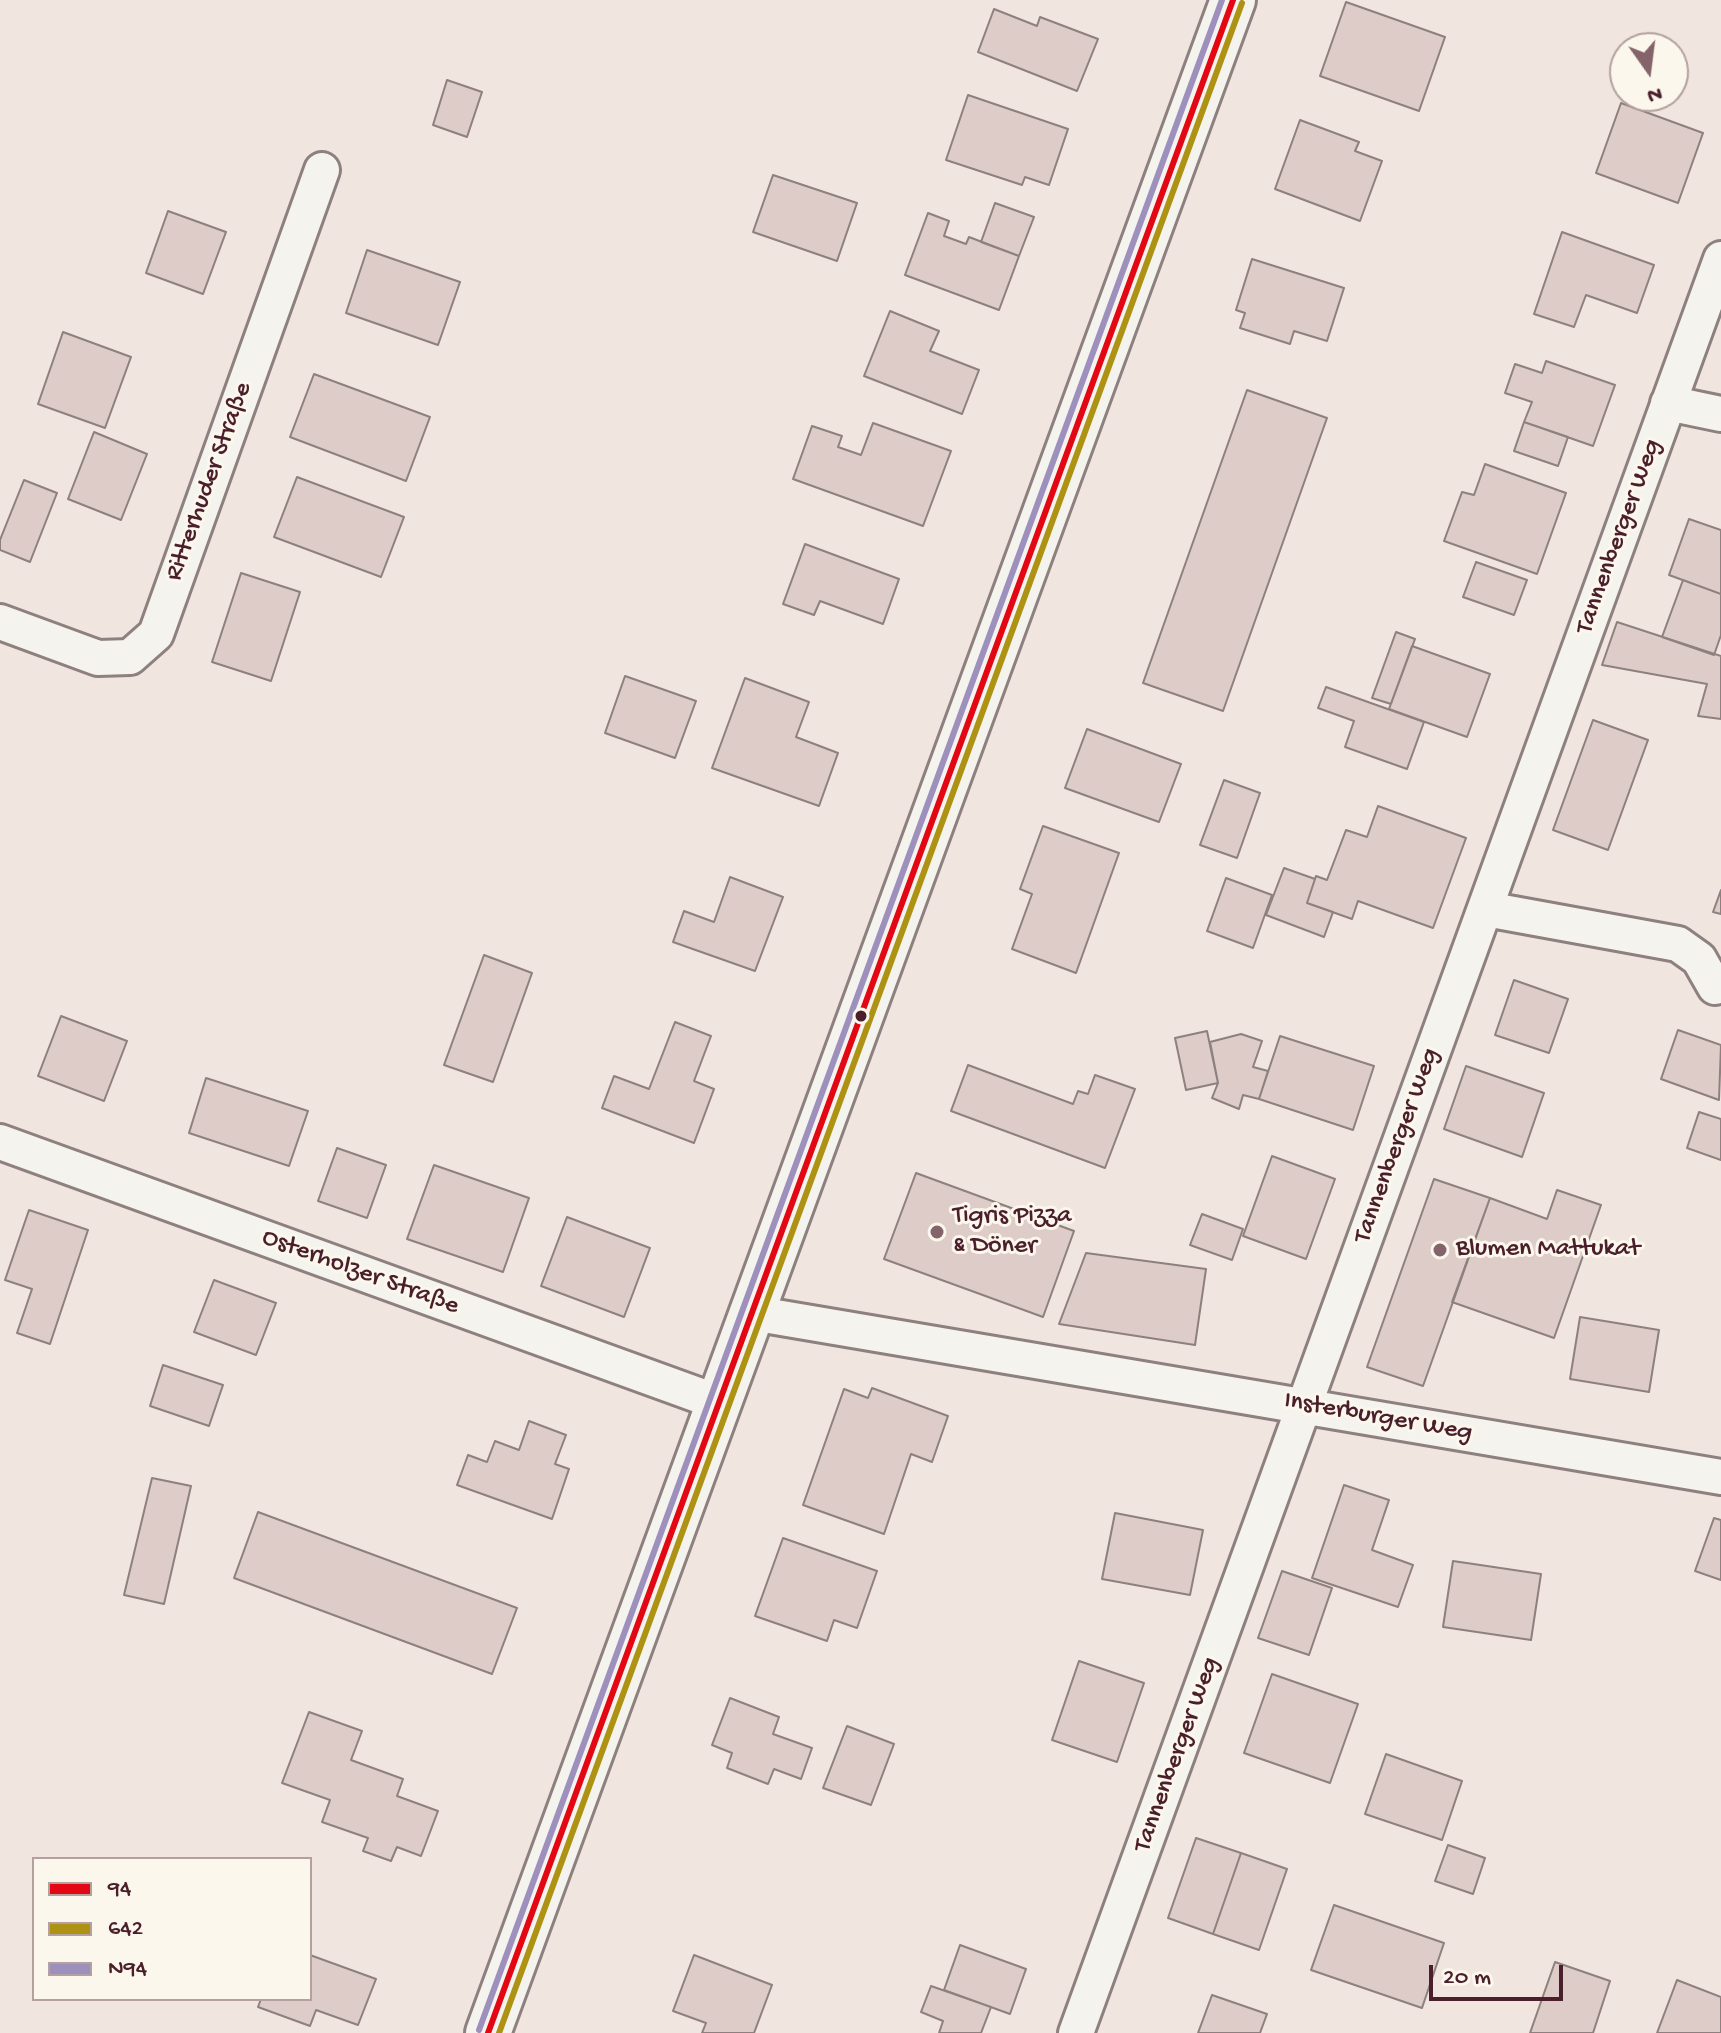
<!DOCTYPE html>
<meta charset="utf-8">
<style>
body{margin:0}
#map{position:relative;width:1721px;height:2033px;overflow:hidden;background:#f0e5df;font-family:"Gochi Hand",sans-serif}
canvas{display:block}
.legend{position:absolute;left:32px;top:1857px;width:280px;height:144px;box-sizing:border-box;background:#fbf7ec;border:2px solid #b4a19f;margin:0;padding:10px 14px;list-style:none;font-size:24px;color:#4a1f2b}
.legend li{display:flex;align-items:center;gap:16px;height:40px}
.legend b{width:40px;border:2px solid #b4a19f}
.north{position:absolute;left:1609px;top:32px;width:80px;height:80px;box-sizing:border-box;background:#fbf7ec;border:2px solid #b4a19f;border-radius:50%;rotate:166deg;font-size:22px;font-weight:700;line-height:32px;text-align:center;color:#4a1f2b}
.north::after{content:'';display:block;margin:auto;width:28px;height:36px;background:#84646a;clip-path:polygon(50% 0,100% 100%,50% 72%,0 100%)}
.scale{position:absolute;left:1429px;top:1965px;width:134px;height:36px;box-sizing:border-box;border:4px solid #4a1f2b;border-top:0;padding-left:10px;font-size:24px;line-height:28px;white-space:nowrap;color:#4a1f2b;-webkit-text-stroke:6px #fbf7ec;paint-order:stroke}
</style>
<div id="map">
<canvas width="1721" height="2033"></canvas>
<ul class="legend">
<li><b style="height:10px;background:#e30613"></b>94</li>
<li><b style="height:10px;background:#ae9213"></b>642</li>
<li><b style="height:10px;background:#9d90bd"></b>N94</li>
</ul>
<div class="north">N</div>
<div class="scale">20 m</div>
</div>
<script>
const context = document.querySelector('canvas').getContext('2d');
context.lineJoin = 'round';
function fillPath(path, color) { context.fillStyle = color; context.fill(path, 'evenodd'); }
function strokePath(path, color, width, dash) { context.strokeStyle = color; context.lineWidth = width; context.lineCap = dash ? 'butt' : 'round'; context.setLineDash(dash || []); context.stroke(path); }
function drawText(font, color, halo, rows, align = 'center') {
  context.font = font + ' "Gochi Hand",sans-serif'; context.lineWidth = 6; context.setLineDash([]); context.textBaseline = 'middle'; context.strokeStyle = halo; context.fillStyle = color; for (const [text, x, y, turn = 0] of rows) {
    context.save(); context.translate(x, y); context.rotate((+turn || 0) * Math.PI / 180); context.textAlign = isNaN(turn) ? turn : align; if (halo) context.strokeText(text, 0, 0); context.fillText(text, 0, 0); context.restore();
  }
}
const building = new Path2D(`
 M 1346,2 L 1445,37 L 1419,111 L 1320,76 Z
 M 994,9 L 1037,26 L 1040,17 L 1098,39 L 1077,91 L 978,52 Z
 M 447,80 L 482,92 L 467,137 L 433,125 Z
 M 968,95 L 1068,129 L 1049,185 L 1025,177 L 1022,185 L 946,160 Z
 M 1621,103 L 1703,133 L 1678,203 L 1596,173 Z
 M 1300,120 L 1359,142 L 1355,151 L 1382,161 L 1360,221 L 1275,189 Z
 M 773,175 L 857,203 L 837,261 L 753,232 Z
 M 995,203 L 1034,217 L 1019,256 L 981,242 Z
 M 168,211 L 226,232 L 203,294 L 146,273 Z
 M 928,213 L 949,221 L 944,236 L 966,244 L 969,237 L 1019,256 L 999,310 L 905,275 Z
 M 1562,232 L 1654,265 L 1637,313 L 1586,295 L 1574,327 L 1534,314 Z
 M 367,250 L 460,282 L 438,345 L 346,313 Z
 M 1252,259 L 1344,288 L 1327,341 L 1294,331 L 1290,344 L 1240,328 L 1245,313 L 1236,310 Z
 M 890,311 L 939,331 L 930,351 L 979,370 L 962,414 L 864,376 Z
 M 63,332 L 131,357 L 105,428 L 38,404 Z
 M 1546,361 L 1615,385 L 1593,446 L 1524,422 L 1532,402 L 1505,393 L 1515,364 L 1542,373 Z
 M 314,374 L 430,417 L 406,481 L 290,437 Z
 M 1247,390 L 1327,418 L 1223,711 L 1143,683 Z
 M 1524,422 L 1568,437 L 1558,466 L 1514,451 Z
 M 873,423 L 951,451 L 923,526 L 793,479 L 812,426 L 842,436 L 838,447 L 861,455 Z
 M 94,432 L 147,454 L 121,520 L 68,499 Z
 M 1485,464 L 1566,493 L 1537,574 L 1444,541 L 1462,492 L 1474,495 Z
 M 297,477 L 404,517 L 381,577 L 274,537 Z
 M 24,480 L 57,493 L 30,562 L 0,550 L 0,540 Z
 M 1689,519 L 1721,530 L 1721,594 L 1669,575 Z
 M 805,544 L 899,579 L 883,624 L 820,601 L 814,615 L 783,604 Z
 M 1476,562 L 1527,580 L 1514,615 L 1463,597 Z
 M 241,573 L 300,592 L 271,681 L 212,662 Z
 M 1683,580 L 1721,594 L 1721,635 L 1714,655 L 1662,637 Z
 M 1617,622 L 1721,656 L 1721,719 L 1698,716 L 1707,684 L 1602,665 Z
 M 1396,632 L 1415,639 L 1391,704 L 1372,698 Z
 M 1412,646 L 1490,674 L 1467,737 L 1389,709 Z
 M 625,676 L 696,701 L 675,758 L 605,733 Z
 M 745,678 L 809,702 L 796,737 L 838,753 L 819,806 L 712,768 Z
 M 1326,687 L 1424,722 L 1407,769 L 1345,747 L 1354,721 L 1318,708 Z
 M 1593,720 L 1648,740 L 1608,850 L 1553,830 Z
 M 1087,729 L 1181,764 L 1159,822 L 1065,788 Z
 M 1224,780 L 1260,793 L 1237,858 L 1200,845 Z
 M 1378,806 L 1466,838 L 1433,928 L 1358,901 L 1352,919 L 1307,903 L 1316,876 L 1327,880 L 1346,830 L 1367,837 Z
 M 1043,826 L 1119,853 L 1076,973 L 1012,949 L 1032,894 L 1020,889 Z
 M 1284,868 L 1315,879 L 1307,903 L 1333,912 L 1324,937 L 1266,915 Z
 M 730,877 L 783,897 L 755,971 L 673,942 L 684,911 L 714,922 Z
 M 1226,878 L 1272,895 L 1253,948 L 1207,931 Z
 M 1721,890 L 1721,914 L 1713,912 Z
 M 484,955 L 532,973 L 493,1082 L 444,1065 Z
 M 1514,980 L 1568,999 L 1549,1053 L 1495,1035 Z
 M 61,1016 L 127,1041 L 104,1101 L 38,1076 Z
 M 675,1022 L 711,1036 L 694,1081 L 714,1089 L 694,1143 L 602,1108 L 614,1076 L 649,1089 Z
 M 1678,1030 L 1721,1045 L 1719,1100 L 1661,1079 Z
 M 1207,1031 L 1218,1083 L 1186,1090 L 1175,1038 Z
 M 1241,1034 L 1262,1041 L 1253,1067 L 1268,1071 L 1259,1099 L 1243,1095 L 1239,1109 L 1212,1098 L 1218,1083 L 1210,1042 Z
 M 1280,1036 L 1374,1066 L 1353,1130 L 1259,1099 Z
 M 968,1065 L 1073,1104 L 1078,1091 L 1088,1094 L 1095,1075 L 1135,1089 L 1105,1168 L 951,1111 Z
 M 1466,1066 L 1544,1093 L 1522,1157 L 1444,1129 Z
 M 206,1078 L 308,1111 L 289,1166 L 189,1133 Z
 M 1699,1112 L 1721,1119 L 1721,1160 L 1687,1148 Z
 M 337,1148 L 386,1165 L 367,1218 L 318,1201 Z
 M 1272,1156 L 1335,1179 L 1306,1259 L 1243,1236 Z
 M 434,1165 L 529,1198 L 503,1272 L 407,1239 Z
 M 916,1173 L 1074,1231 L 1043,1317 L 884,1259 Z
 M 1434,1179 L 1490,1198 L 1423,1386 L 1367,1367 Z
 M 1557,1190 L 1601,1205 L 1554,1338 L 1452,1302 L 1490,1198 L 1547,1219 Z
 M 29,1210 L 88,1230 L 50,1344 L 17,1333 L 32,1289 L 5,1280 Z
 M 1202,1214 L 1243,1229 L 1232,1260 L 1190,1245 Z
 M 567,1217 L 650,1248 L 624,1317 L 541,1286 Z
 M 1086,1253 L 1206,1269 L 1195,1345 L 1059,1324 Z
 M 214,1280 L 276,1303 L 256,1355 L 194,1332 Z
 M 1580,1317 L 1659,1330 L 1649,1392 L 1570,1379 Z
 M 163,1365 L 223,1385 L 209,1426 L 150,1406 Z
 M 872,1388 L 948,1416 L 932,1462 L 911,1454 L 884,1534 L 803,1505 L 844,1389 L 868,1398 Z
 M 529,1421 L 566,1435 L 555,1464 L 569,1469 L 552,1519 L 457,1485 L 468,1455 L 487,1462 L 495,1441 L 519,1450 Z
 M 152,1478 L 191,1486 L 164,1604 L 124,1595 Z
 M 1344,1485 L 1389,1500 L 1372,1550 L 1413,1565 L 1398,1607 L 1312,1578 Z
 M 258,1512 L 517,1608 L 492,1674 L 234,1578 Z
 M 1115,1513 L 1203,1530 L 1190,1595 L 1102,1579 Z
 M 1714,1518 L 1721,1520 L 1721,1580 L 1695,1571 Z
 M 783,1538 L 877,1571 L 857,1628 L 834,1620 L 827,1641 L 755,1616 Z
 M 1453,1561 L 1541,1574 L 1531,1640 L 1443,1627 Z
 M 1282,1571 L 1332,1588 L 1309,1655 L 1258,1638 Z
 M 1079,1661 L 1144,1683 L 1117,1762 L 1052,1740 Z
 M 1272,1674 L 1358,1704 L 1330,1783 L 1244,1753 Z
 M 730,1698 L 779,1717 L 773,1734 L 812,1748 L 801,1779 L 774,1769 L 768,1784 L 727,1768 L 732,1753 L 712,1745 Z
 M 309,1712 L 362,1731 L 351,1760 L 403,1779 L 397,1796 L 438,1811 L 421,1856 L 397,1847 L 391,1861 L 363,1851 L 368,1838 L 322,1822 L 330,1800 L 282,1783 Z
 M 847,1726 L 894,1744 L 871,1805 L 823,1788 Z
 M 1386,1754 L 1462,1781 L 1442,1840 L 1365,1814 Z
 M 1196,1838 L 1241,1853 L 1213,1934 L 1168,1918 Z
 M 1448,1845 L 1485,1858 L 1473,1894 L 1435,1881 Z
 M 1241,1853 L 1287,1869 L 1259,1950 L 1213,1934 Z
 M 1334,1905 L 1444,1943 L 1422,2008 L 1311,1970 Z
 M 960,1945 L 1026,1969 L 1010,2014 L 944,1990 Z
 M 310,1955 L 376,1979 L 358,2025 L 316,2010 L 310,2026 L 258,2007 L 261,1999 L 310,1999 Z
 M 694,1955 L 772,1985 L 754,2033 L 702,2033 L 706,2023 L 673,2011 Z
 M 1555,1962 L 1610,1981 L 1593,2033 L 1530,2033 Z
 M 1677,1980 L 1721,1997 L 1721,2033 L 1657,2033 Z
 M 931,1986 L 991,2007 L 981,2033 L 939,2033 L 943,2021 L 921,2012 Z
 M 1212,1995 L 1267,2014 L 1260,2033 L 1198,2033 Z`);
fillPath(building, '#ddccc7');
strokePath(building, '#8d807f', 2);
const street = new Path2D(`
 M 1668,403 L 1721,414
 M 0,622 L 98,658 L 130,657 L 156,634 L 322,170
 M 1486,909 L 1678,944 L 1699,959 L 1715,987
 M 0,1142 L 720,1403
 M 752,1313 L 1721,1477
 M 1076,2033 L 1721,259`);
const secondary = new Path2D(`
 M 488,2033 L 1233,0`);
strokePath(street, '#8d807f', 40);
strokePath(secondary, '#8d807f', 50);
strokePath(street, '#f5f3ee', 34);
strokePath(secondary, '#f5f3ee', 44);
strokePath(new Path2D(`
 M 488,2033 L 1233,0`), '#e30613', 6);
strokePath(new Path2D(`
 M 499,2033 L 1242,3`), '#ae9213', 6);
strokePath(new Path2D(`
 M 479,2030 L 1222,0`), '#9d90bd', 6);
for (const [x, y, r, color] of [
 [861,1016,7,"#4a1f2b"],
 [937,1232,8,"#84646a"],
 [1440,1250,8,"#84646a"]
]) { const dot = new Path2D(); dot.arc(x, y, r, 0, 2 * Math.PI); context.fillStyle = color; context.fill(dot); strokePath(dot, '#fbf7ec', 3); }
drawText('26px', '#4a1f2b', '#fbf7ec', [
 ["Ritterhuder Straße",210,482,-70],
 ["Tannenberger Weg",1620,537,-70],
 ["Tannenberger Weg",1398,1146,-70],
 ["Osterholzer Straße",360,1273,20],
 ["Insterburger Weg",1378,1418,10],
 ["Tannenberger Weg",1178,1755,-70]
]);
drawText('26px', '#4a1f2b', '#fbf7ec', [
 ["Tigris Pizza",953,1217],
 ["& Döner",953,1247],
 ["Blumen Mattukat",1456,1250]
], 'left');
</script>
